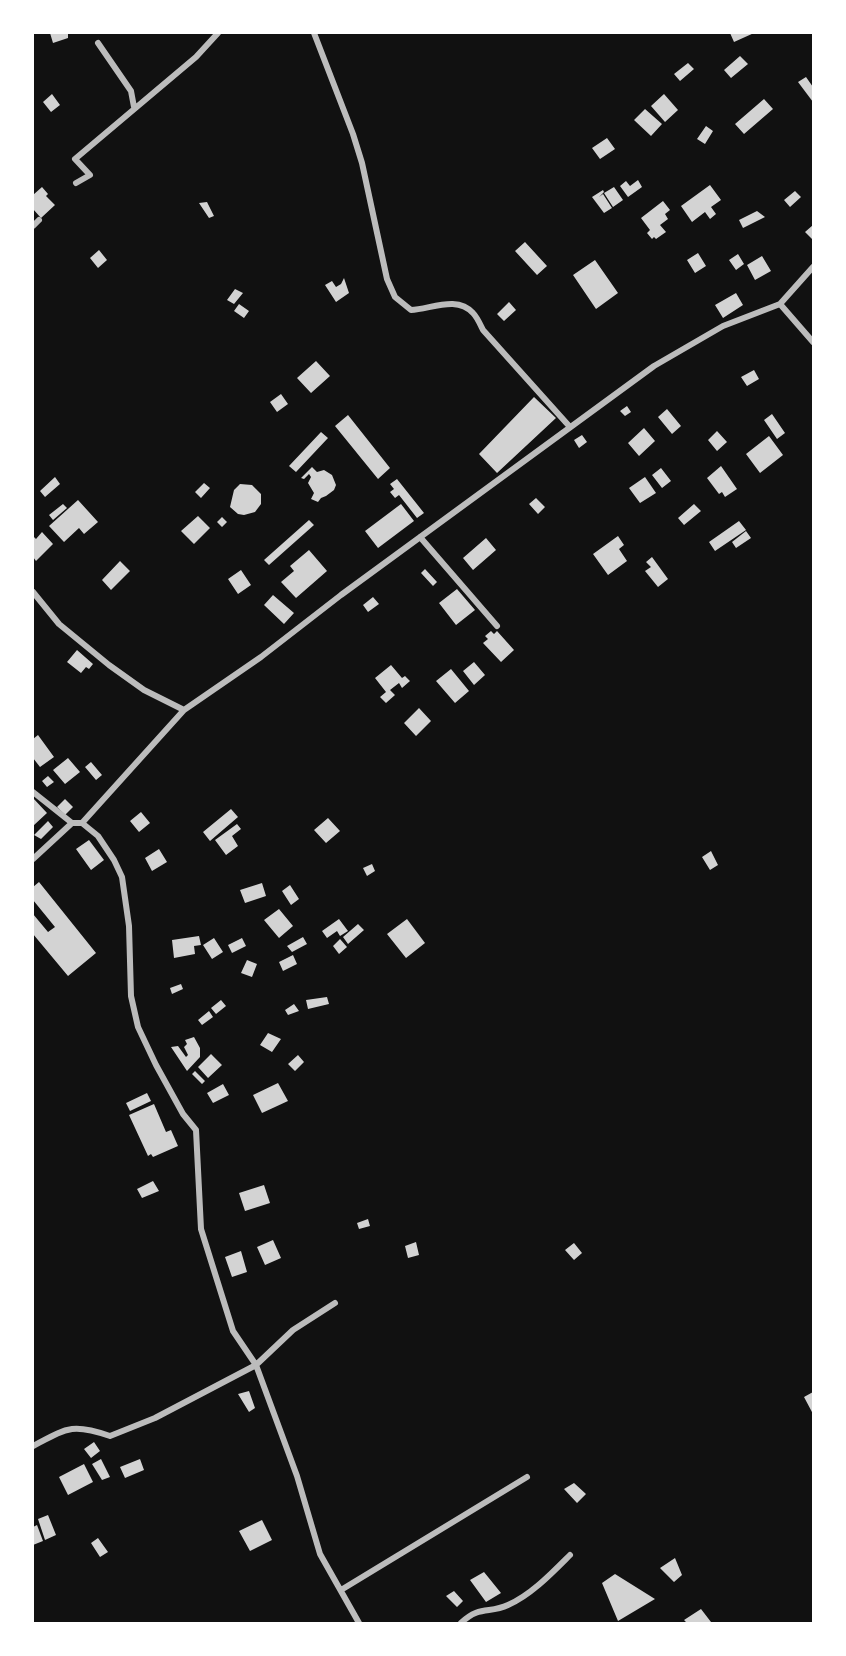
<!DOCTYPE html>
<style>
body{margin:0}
#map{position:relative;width:846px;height:1656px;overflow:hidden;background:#111;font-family:"Crimson Pro",serif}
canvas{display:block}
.frame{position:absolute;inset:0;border:34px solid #fff;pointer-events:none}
</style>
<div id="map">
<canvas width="846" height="1656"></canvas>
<div class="frame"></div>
</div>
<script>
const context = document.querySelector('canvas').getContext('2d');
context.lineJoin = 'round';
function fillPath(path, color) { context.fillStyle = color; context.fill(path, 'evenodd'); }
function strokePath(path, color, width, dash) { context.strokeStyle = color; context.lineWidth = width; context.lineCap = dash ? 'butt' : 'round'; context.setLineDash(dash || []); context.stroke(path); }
fillPath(new Path2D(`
 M 50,33 L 68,33 L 68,38 L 53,43 Z
 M 730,33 L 754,33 L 734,42 Z
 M 740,56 L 748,64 L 731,78 L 724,70 Z
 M 688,63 L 694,69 L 680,81 L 674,74 Z
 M 806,77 L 813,87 L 813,102 L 798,82 Z
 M 52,94 L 60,105 L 51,112 L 43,102 Z
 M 664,94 L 678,110 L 665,122 L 651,106 Z
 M 764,99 L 773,109 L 744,134 L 735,124 Z
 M 645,109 L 662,124 L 651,136 L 634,120 Z
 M 706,126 L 713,131 L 705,144 L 697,139 Z
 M 607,138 L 615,149 L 600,159 L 592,148 Z
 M 638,180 L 642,187 L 628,197 L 620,186 L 626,181 L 630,186 Z
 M 710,185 L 721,200 L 711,207 L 716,214 L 710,219 L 705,212 L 692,222 L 681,206 Z
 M 42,187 L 48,194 L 46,196 L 55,205 L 41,218 L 33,209 L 33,195 Z
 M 614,187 L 623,200 L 613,207 L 604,193 Z
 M 603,190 L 604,192 L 599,197 L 603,194 L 612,208 L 604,213 L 592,197 Z
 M 795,191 L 801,197 L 790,207 L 784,200 Z
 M 663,201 L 670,210 L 665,214 L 668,219 L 660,225 L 666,232 L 656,239 L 654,237 L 652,239 L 647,233 L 650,230 L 641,218 Z
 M 207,202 L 214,216 L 209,218 L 199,203 Z
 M 757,211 L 765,217 L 743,228 L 739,220 Z
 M 813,225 L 813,240 L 805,232 Z
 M 525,242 L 547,266 L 537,275 L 515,251 Z
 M 99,250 L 107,260 L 98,268 L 90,258 Z
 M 698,253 L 706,266 L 695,273 L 687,260 Z
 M 738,254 L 744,264 L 736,270 L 729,260 Z
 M 762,256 L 771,271 L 755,280 L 747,265 Z
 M 595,260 L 618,293 L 596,309 L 573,275 Z
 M 344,278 L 349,293 L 336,302 L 325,285 L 332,281 L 336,287 L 341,284 Z
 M 235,289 L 243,293 L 234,304 L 227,300 Z
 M 736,293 L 743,305 L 723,318 L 715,305 Z
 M 509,302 L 516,310 L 504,321 L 497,314 Z
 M 239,304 L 249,311 L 244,318 L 234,311 Z
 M 316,361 L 330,376 L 311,393 L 297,378 Z
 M 754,370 L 759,379 L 747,386 L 741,377 Z
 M 281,394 L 288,404 L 277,412 L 270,402 Z
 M 534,397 L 556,418 L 497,473 L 479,454 Z
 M 627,406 L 631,412 L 625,416 L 620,411 Z
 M 667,409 L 681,426 L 672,434 L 658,417 Z
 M 772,414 L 785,433 L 777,439 L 764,420 Z
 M 348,415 L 390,468 L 378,479 L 335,426 Z
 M 644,428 L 655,441 L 639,456 L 628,443 Z
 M 717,431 L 727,442 L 717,451 L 708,440 Z
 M 321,432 L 328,438 L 296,472 L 289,466 Z
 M 582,435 L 587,442 L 579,448 L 574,440 Z
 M 769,436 L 783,455 L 760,473 L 746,454 Z
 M 721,466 L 737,489 L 725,497 L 722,492 L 719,494 L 707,478 Z
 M 312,467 L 317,472 L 324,470 L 332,475 L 336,485 L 334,490 L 326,496 L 321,498 L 318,502 L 311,499 L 314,493 L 308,483 L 311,477 L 309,474 L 304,479 L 301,478 Z
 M 661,468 L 671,481 L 662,488 L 652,475 Z
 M 55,477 L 60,484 L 45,497 L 40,491 Z
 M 645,477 L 656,493 L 640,503 L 629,488 Z
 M 397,479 L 424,513 L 417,518 L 399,495 L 395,498 L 390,492 L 394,489 L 390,484 Z
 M 204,483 L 210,488 L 201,498 L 195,492 Z
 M 240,484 L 252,485 L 261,494 L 261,504 L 255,512 L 244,515 L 238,514 L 230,507 L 234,490 Z
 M 536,498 L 545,507 L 538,514 L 529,504 Z
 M 78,500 L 98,522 L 84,534 L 79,528 L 64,542 L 49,526 Z
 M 63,504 L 67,508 L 53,520 L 49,515 Z
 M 401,504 L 414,521 L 378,548 L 365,531 Z
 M 694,504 L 701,511 L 684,525 L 678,518 Z
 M 198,516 L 210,528 L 194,544 L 181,531 Z
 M 222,517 L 227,522 L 222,527 L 217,522 Z
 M 309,520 L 314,525 L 269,565 L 264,560 Z
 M 739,521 L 746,530 L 715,551 L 709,542 Z
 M 746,531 L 751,538 L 736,548 L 732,542 Z
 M 42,532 L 53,544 L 36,561 L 33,557 L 33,536 L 36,539 Z
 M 618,536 L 624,545 L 619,549 L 627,561 L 608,575 L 593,554 Z
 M 486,538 L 496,550 L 473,570 L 463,558 Z
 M 309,550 L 327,571 L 296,598 L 281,582 L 294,571 L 290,566 Z
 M 652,557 L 668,579 L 658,587 L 645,571 L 651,567 L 646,562 Z
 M 120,561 L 130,571 L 111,590 L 102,580 Z
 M 425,569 L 437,582 L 433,586 L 421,573 Z
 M 241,570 L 251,585 L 238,594 L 228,579 Z
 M 457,589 L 475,610 L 456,625 L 439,603 Z
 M 273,595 L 294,613 L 284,624 L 264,605 Z
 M 373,597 L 379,604 L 368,612 L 363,605 Z
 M 491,631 L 494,634 L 497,631 L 514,650 L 501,662 L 483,643 L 488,639 L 485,636 Z
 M 77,650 L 93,664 L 89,669 L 86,667 L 81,673 L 67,662 Z
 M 474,662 L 485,675 L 474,685 L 463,671 Z
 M 391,665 L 402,678 L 405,676 L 410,681 L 402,688 L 399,683 L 390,690 L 395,695 L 386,703 L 380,697 L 386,692 L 375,678 Z
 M 451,669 L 469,691 L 455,703 L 436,681 Z
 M 419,708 L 431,721 L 416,736 L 404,723 Z
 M 38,735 L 54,757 L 40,767 L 33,758 L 33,739 Z
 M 68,758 L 80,772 L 65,784 L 53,770 Z
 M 91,762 L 102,775 L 96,780 L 85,767 Z
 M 48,776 L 54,782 L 47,787 L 42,781 Z
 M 33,798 L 47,813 L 33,826 Z
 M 65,799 L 73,807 L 65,815 L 57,807 Z
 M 231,809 L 238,817 L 210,841 L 203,832 Z
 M 141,812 L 150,823 L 139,832 L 130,821 Z
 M 328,818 L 340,831 L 326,843 L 314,830 Z
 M 48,821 L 53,827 L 41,839 L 34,835 Z
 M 237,824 L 241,829 L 232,836 L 238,846 L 226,855 L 215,840 Z
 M 89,840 L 104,860 L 91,870 L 76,849 Z
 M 159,849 L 167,862 L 152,871 L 145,858 Z
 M 711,851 L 718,865 L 710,870 L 702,857 Z
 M 372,864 L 375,871 L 367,876 L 363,868 Z
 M 39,882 L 96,953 L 68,976 L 33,934 L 33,914 L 48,932 L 55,927 L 33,900 L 33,887 Z
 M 262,883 L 266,896 L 245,903 L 240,890 Z
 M 290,885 L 299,899 L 291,905 L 282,891 Z
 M 279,909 L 293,926 L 279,938 L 264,920 Z
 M 339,919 L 348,931 L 340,936 L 337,931 L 327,938 L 322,931 Z
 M 407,919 L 425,943 L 406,958 L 387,934 Z
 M 358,924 L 364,930 L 348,944 L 343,937 Z
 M 199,936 L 201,945 L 194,946 L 195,954 L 174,958 L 172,940 Z
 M 303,937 L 307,944 L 292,952 L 287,946 Z
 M 214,938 L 223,952 L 212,959 L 203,945 Z
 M 242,938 L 246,946 L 232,953 L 228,945 Z
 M 340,939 L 347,947 L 339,954 L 333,946 Z
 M 293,955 L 297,964 L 283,971 L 279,962 Z
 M 247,960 L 257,964 L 252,977 L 241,973 Z
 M 181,984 L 183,989 L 172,994 L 170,988 Z
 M 327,997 L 329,1004 L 308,1009 L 306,1000 Z
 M 221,1000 L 226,1006 L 216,1014 L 211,1008 Z
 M 294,1004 L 299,1011 L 288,1015 L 285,1010 Z
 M 209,1011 L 213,1017 L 202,1025 L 198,1020 Z
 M 268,1033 L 281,1039 L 272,1052 L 260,1045 Z
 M 194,1037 L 200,1048 L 200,1057 L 187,1071 L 171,1047 L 178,1046 L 186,1057 L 188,1055 L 184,1047 L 187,1044 L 185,1040 Z
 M 211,1054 L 222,1065 L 208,1078 L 198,1067 Z
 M 298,1055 L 304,1062 L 295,1071 L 288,1064 Z
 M 195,1071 L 205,1081 L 202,1084 L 192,1074 Z
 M 278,1083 L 288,1101 L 262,1113 L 253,1095 Z
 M 223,1084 L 229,1095 L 213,1103 L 207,1093 Z
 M 147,1093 L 151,1101 L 130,1111 L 126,1103 Z
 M 154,1104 L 166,1132 L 171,1130 L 178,1146 L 153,1157 L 151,1154 L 148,1156 L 129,1115 Z
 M 153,1181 L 159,1191 L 142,1198 L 137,1189 Z
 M 264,1185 L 270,1203 L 245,1211 L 239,1193 Z
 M 368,1219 L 370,1226 L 359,1229 L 357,1223 Z
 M 273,1240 L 281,1258 L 265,1265 L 257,1247 Z
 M 416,1242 L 419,1255 L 408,1258 L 405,1246 Z
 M 574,1243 L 582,1253 L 574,1260 L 565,1250 Z
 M 241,1251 L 247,1272 L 232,1277 L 225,1257 Z
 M 249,1391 L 255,1408 L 249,1412 L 238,1394 Z
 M 813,1392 L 813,1414 L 804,1397 Z
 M 94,1442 L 100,1451 L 91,1458 L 84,1449 Z
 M 101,1459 L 110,1477 L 102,1480 L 92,1464 Z
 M 140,1459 L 144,1470 L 125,1478 L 120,1467 Z
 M 84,1464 L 93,1482 L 68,1495 L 59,1477 Z
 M 574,1483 L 586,1494 L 577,1503 L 564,1489 Z
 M 48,1515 L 56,1535 L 45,1540 L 38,1519 Z
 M 262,1520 L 272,1540 L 250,1551 L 239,1531 Z
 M 37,1525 L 43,1541 L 33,1545 L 33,1527 Z
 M 98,1538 L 108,1552 L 100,1557 L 91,1543 Z
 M 675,1558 L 682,1575 L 674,1582 L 660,1568 Z
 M 484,1572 L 501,1593 L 486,1602 L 470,1580 Z
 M 615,1574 L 655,1599 L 618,1621 L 602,1583 Z
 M 454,1591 L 463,1601 L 457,1607 L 446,1596 Z
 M 701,1609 L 711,1622 L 710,1623 L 687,1623 L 684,1620 Z`), '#d3d3d3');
strokePath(new Path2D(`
 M 314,33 L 353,134 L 362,163 L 387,279 L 395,297 L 411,310 C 431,309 457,295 473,313 C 477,317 480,324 483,330 L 570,427
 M 98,43 L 131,91 L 134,107
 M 76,183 L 90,175 L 75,159 L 196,57 L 218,33
 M 33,226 L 39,220
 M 780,304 L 813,342
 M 420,537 L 497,626
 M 33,592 L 59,624 L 109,665 L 144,690 L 184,710
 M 33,792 L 72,823
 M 82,823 L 98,836 L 114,860 L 122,877 L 129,926 L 131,996 L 138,1027 L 156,1065 L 183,1114 L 196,1130 L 201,1229 L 233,1331 L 256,1365 L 297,1476 L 320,1554 L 359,1623
 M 33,859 L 72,823 L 82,823 L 184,710 L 261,657 L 341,595 L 654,366 L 723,326 L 780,304 L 813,267
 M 33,1446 C 67,1428 72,1423 110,1436 L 155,1418 L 256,1365 L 293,1330 L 335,1303
 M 341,1590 L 527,1477
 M 461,1623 C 480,1605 489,1614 508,1605 C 531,1595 552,1573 570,1555`), '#bcbcbc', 6);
</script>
